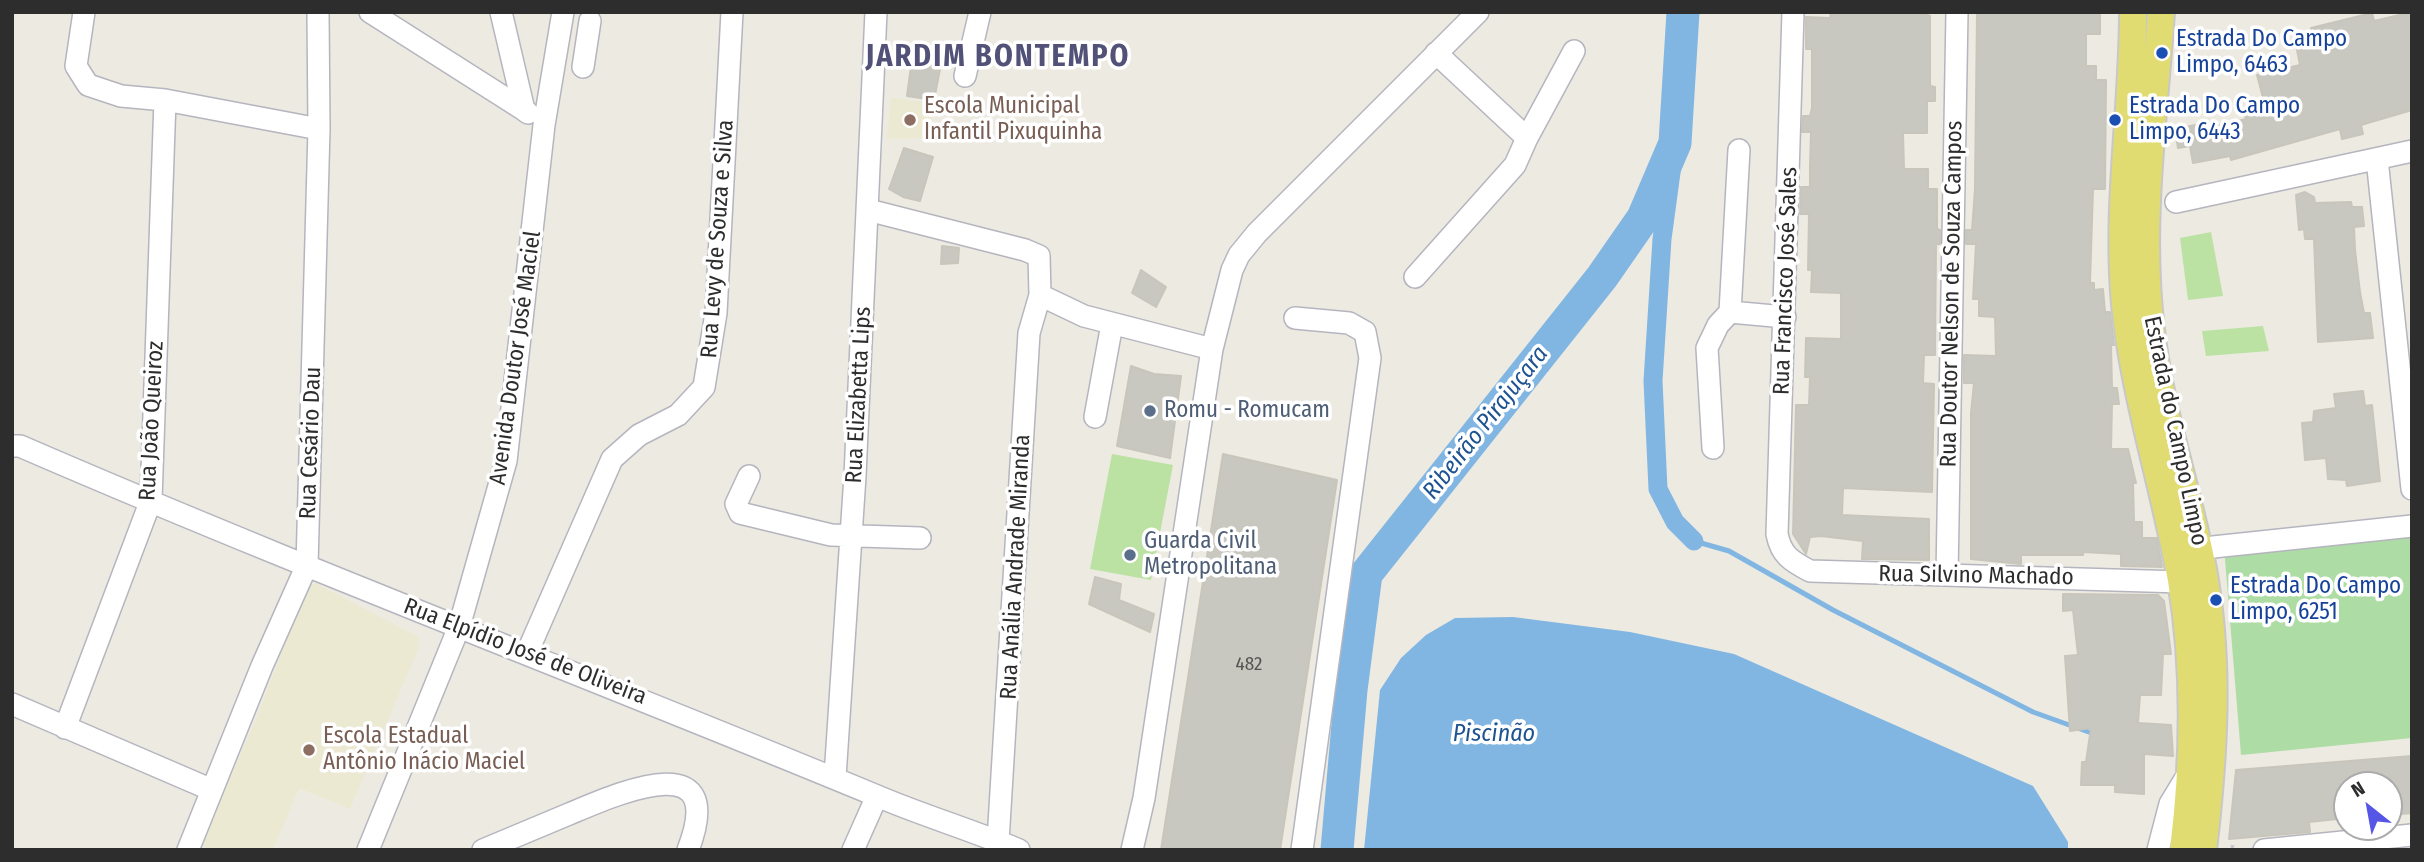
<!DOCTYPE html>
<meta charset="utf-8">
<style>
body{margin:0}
#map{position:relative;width:2424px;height:862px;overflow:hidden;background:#edeae2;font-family:"Fira Sans Condensed",sans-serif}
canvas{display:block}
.frame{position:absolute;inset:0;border:14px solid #2d2d2d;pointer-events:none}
.north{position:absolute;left:2333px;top:771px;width:70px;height:70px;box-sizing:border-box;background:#fff;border:2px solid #ababab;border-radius:50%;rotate:329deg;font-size:19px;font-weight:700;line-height:28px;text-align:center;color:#2d2d2d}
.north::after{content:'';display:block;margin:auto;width:24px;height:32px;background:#5656e6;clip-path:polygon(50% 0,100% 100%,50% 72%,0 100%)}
</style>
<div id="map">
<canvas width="2424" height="862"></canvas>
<div class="frame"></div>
<div class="north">N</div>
</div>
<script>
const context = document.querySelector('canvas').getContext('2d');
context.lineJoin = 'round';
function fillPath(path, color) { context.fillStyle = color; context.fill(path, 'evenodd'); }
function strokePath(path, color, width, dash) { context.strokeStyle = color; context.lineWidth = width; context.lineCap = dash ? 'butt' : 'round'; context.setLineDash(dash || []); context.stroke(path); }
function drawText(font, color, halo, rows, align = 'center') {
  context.font = font + ' "Fira Sans Condensed",sans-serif'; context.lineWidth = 7; context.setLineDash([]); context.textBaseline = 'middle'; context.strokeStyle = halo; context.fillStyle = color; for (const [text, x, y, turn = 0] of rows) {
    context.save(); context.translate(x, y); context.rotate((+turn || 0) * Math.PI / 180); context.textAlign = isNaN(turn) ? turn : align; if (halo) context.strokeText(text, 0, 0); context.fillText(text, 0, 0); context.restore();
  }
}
fillPath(new Path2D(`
 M 891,98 L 936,103 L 927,138 L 887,139 Z
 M 315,583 L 419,637 L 419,647 L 350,809 L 299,788 L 273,850 L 211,850 L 201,845 L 259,712 L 307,586 Z`), '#ece9d3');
fillPath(new Path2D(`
 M 2412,529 L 2412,738 L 2241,755 L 2224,547 Z`), '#addca5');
fillPath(new Path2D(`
 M 2211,232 L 2223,296 L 2188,300 L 2180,238 Z
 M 2263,326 L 2269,351 L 2206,356 L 2202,331 Z
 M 1112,454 L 1173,465 L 1151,580 L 1090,569 Z`), '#bbe2a2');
fillPath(new Path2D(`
 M 1513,617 L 1630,632 L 1734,654 L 2033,786 L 2068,842 L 2068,850 L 1364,850 L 1380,690 L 1401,658 L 1426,635 L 1455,618 Z`), '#82b6e2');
strokePath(new Path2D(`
 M 1694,541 L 1729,551 L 1833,610 L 2033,712 L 2097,735`), '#82b6e2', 5);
strokePath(new Path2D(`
 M 1675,143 L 1662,239 L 1653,381 L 1658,489 L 1675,522 L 1694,541`), '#82b6e2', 19);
strokePath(new Path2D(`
 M 1337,850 L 1351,690 L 1366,574 L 1602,277 L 1643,218 L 1675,143 L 1683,12`), '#82b6e2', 33);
const building = new Path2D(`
 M 1831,12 L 1919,12 L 1930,16 L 1930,86 L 1935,87 L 1935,101 L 1927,101 L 1927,133 L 1903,133 L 1904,169 L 1928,169 L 1928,189 L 1937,189 L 1937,229 L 1940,230 L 1940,244 L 1936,244 L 1935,355 L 1924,355 L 1923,383 L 1934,384 L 1932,492 L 1843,488 L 1842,515 L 1929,519 L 1929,560 L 1862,559 L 1863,541 L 1821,536 L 1810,537 L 1806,554 L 1793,534 L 1796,405 L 1809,405 L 1810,377 L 1805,377 L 1806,338 L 1841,339 L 1841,293 L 1811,292 L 1812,270 L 1808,270 L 1809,214 L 1800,214 L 1801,187 L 1810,187 L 1810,166 L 1811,132 L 1802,132 L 1803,116 L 1810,116 L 1812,108 L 1812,49 L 1806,49 L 1806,17 L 1830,18 Z
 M 1977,12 L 2100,12 L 2100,34 L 2086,34 L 2086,66 L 2096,66 L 2096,80 L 2106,80 L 2105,189 L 2093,189 L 2090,283 L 2094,283 L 2094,290 L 2103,289 L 2105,312 L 2110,312 L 2114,345 L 2111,345 L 2112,388 L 2117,388 L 2119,404 L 2112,404 L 2111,449 L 2128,449 L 2136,483 L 2133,483 L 2134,522 L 2142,522 L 2142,538 L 2157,538 L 2162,567 L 2121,566 L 2121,554 L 2083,552 L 2083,555 L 2021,555 L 2021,564 L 1971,559 L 1971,413 L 1974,383 L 1964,383 L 1964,355 L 1996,356 L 1995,317 L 1979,316 L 1979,299 L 1973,299 L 1976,244 L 1966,244 L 1966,230 L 1972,230 L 1975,189 Z
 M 2412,12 L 2412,110 L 2361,125 L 2363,134 L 2342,139 L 2340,129 L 2231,160 L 2230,156 L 2193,163 L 2190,146 L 2178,148 L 2175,129 L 2216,121 L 2217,126 L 2246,119 L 2243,111 L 2265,105 L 2257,75 L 2300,65 L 2295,40 L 2312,36 L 2311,28 L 2372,13 L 2374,21 Z
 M 912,59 L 941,64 L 934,100 L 907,96 Z
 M 904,148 L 933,157 L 920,201 L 903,197 L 889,189 Z
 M 2305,192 L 2314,197 L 2315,203 L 2351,202 L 2352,207 L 2362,207 L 2364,226 L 2354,227 L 2355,250 L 2360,292 L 2364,313 L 2370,313 L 2373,338 L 2318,342 L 2314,239 L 2305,239 L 2304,229 L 2299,230 L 2296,195 Z
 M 942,246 L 959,248 L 958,263 L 941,264 Z
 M 1141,270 L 1166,287 L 1156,307 L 1132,293 Z
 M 1131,366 L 1154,374 L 1181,376 L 1170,458 L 1117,446 Z
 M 2363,391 L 2365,406 L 2372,405 L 2380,481 L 2347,486 L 2346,480 L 2328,479 L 2326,458 L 2305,460 L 2302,423 L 2313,422 L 2314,411 L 2336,408 L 2334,394 Z
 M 1223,454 L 1337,480 L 1280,850 L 1161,850 Z
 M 1095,577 L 1121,584 L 1119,600 L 1154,614 L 1150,632 L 1089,604 Z
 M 2063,594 L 2158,595 L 2164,601 L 2171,654 L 2163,654 L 2161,695 L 2140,695 L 2138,723 L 2171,725 L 2173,756 L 2144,754 L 2144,794 L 2115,792 L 2115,785 L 2081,785 L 2082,762 L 2086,762 L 2091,728 L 2070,731 L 2065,656 L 2078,655 L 2073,610 L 2063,611 Z
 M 2412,756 L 2412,813 L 2389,815 L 2389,785 L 2347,785 L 2347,818 L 2309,822 L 2310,832 L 2229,839 L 2236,770 Z`);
fillPath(building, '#c9c8c0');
strokePath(building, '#c8c6bb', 2);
const minor = new Path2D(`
 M 84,12 L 76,66 L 88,85 L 121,96 L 165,100 L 319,129
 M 370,12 L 524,110
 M 501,12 L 524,110 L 528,113
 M 1793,12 L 1777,534 C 1781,555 1791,561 1810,571 L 2181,582
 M 1436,53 L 1527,138 L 1574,51
 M 583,67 L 590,21
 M 965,76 L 980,12
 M 1739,150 L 1730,312 L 1785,317
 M 2377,159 L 2412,489
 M 2176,202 L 2412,151
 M 868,210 L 1025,250 L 1039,256 L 1040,295 L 1084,316 L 1212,349
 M 1415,277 L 1515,165 L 1527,138
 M 1295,318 L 1349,323 L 1365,332 L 1370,358 L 1302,850
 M 1095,417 L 1112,324
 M 12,446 L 20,446 C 304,569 592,678 877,796 C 924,816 972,830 1019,850
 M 1713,448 L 1707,348 L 1718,325 L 1730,312
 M 749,476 L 736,504 L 740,513 L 831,535 L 920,538
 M 2213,547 L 2412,526
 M 1947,575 L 1957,12
 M 527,653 L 612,459 L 639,435 L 678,415 L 704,387 L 716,313 L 732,12
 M 12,704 L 212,790
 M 65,728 L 151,500 L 165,100
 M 835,777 L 855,476 L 876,12
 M 998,841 L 1029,333 L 1040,295
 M 188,850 L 262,666 L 307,565 L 319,129 L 318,12
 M 368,850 L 459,627 L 506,461 L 544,125 L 563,12
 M 483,850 C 512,838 540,826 569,814 C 617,794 729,743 688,850
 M 853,850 L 877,796
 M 1132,850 L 1144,798 L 1212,349 L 1232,270 L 1239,255 L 1257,233 L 1478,12
 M 2158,850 L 2170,804 L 2190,771
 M 2264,850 L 2412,835`);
const major = new Path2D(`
 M 2133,12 C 2133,109 2116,207 2125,304 C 2134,397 2165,488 2181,580 C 2196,669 2194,761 2183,850
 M 2161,12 C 2154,118 2138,224 2151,330 C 2160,411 2188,490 2203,569 C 2220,662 2214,757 2203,850`);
strokePath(minor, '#b5b5bf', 24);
strokePath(major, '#c8c8c8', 30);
strokePath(new Path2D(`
 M 2232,850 L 2233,842`), '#c8c8c8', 3.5, [5, 3.5]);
strokePath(minor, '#fff', 21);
strokePath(major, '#e1dc72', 26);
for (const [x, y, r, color] of [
 [2162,53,7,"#1a4fb4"],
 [910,120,7,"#8d6e63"],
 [2115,120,7,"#1a4fb4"],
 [1150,411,7,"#5c6f8a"],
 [1130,555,7,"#5c6f8a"],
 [2216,600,7,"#1a4fb4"],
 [309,750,7,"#8d6e63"]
]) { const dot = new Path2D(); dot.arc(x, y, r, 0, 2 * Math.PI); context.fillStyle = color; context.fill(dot); strokePath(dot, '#fff', 2.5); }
drawText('19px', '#545452', null, [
 ["482",1249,665]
]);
drawText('23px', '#164399', '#fff', [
 ["Estrada Do Campo",2176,40],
 ["Limpo, 6463",2176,66],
 ["Estrada Do Campo",2129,107],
 ["Limpo, 6443",2129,133],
 ["Estrada Do Campo",2230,587],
 ["Limpo, 6251",2230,613]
], 'left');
drawText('23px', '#785e54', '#fff', [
 ["Escola Municipal",924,107],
 ["Infantil Pixuquinha",924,133],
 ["Escola Estadual",323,737],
 ["Antônio Inácio Maciel",323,763]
], 'left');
drawText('23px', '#2d2d2d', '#fff', [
 ["Rua Levy de Souza e Silva",718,239,-86],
 ["Rua Francisco José Sales",1786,281,-88],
 ["Rua Doutor Nelson de Souza Campos",1952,294,-89],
 ["Avenida Doutor José Maciel",516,358,-82],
 ["Rua Elizabetta Lips",859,395,-87],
 ["Rua João Queiroz",152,421,-87],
 ["Estrada do Campo Limpo",2175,431,78],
 ["Rua Cesário Dau",311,443,-88],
 ["Rua Anália Andrade Miranda",1016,567,-87],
 ["Rua Silvino Machado",1976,576,1],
 ["Rua Elpídio José de Oliveira",525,652,21]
]);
drawText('23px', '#4e5e75', '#fff', [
 ["Romu - Romucam",1164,411],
 ["Guarda Civil",1144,542],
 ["Metropolitana",1144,568]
], 'left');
drawText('italic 24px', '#1e5391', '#fff', [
 ["Ribeirão Pirajuçara",1486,423,-52],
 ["Piscinão",1494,734]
]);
context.letterSpacing = '2px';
drawText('bold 30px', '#525279', '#fff', [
 ["JARDIM BONTEMPO",998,58]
]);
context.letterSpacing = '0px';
</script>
